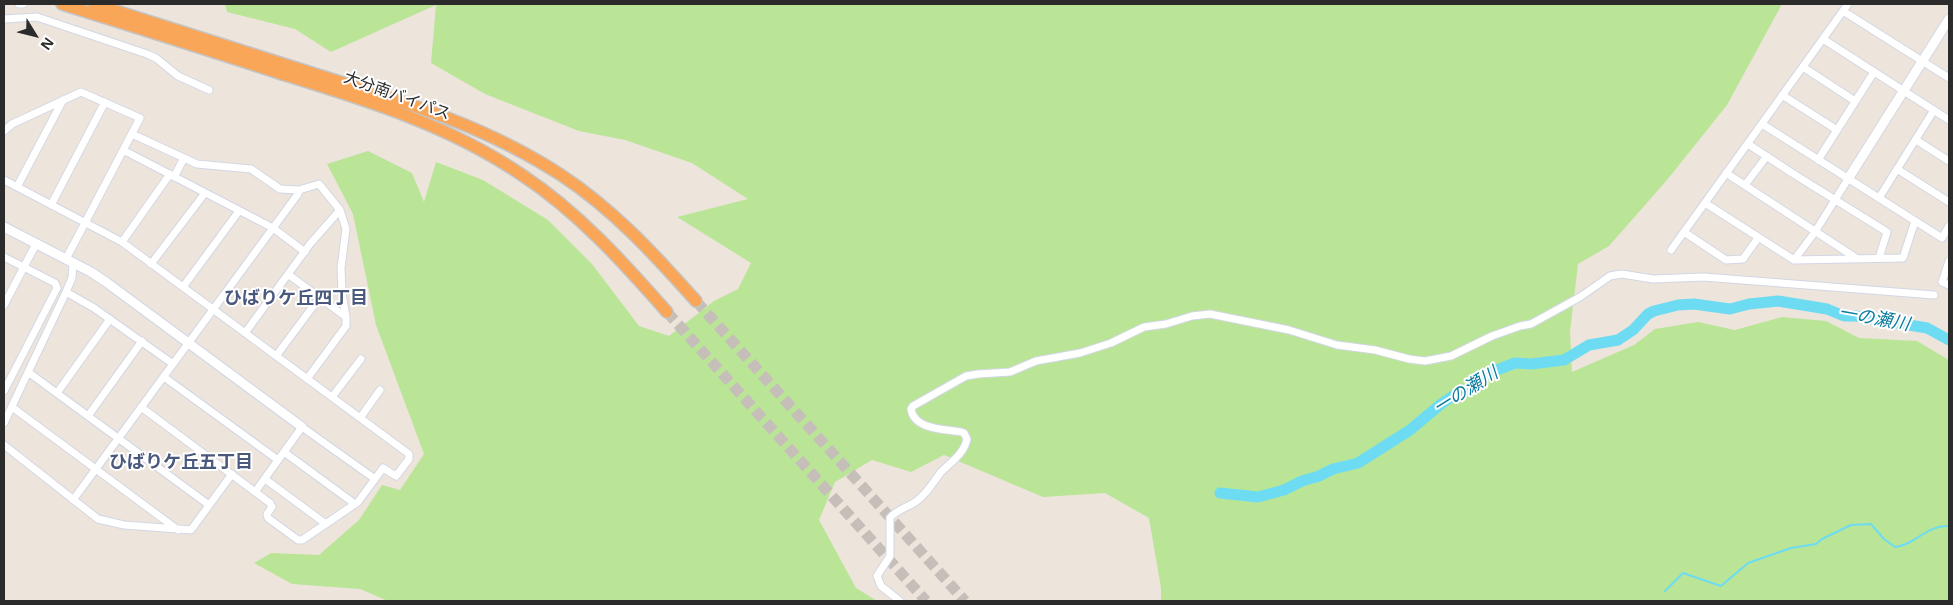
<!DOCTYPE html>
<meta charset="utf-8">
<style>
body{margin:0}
#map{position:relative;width:1953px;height:605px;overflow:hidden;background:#ede4dc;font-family:"Open Sans",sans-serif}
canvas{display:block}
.frame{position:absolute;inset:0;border:5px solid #2b2b2b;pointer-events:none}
.north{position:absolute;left:10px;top:10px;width:50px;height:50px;-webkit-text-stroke:4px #fff;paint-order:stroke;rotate:126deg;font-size:14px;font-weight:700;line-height:20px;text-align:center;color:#2b2b2b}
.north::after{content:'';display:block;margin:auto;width:18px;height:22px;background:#2b2b2b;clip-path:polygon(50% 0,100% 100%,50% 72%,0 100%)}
</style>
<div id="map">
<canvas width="1953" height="605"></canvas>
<div class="frame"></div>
<div class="north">N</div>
</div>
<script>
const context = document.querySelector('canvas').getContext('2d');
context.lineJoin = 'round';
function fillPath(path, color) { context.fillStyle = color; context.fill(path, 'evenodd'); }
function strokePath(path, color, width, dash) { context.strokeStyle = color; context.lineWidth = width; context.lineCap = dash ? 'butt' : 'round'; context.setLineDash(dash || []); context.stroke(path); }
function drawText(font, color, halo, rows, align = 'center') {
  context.font = font + ' "Open Sans","Noto Sans JP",sans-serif'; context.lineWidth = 4; context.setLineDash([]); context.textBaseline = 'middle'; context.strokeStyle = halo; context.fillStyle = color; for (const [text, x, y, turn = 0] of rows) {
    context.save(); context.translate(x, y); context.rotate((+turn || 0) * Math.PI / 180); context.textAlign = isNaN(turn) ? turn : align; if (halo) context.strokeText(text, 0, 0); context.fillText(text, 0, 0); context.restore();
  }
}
fillPath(new Path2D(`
 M 225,4 L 1782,4 L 1727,105 L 1667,180 L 1609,246 L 1578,264 L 1570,332 L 1572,372 L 1634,345 L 1655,329 L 1698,322 L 1735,330 L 1782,317 L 1826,321 L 1859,338 L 1917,341 L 1949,360 L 1949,601 L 1161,601 L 1161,588 L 1149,518 L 1105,493 L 1043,497 L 944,455 L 911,472 L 872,460 L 835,482 L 819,520 L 856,588 L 877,601 L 388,601 L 360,589 L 292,584 L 254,563 L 271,553 L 319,555 L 359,520 L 382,485 L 400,490 L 424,454 L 376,325 L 353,214 L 327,164 L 368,151 L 412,173 L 424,202 L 436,162 L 483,180 L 548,220 L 592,264 L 639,326 L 669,336 L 714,301 L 738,289 L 751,263 L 677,217 L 748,199 L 692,163 L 625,140 L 579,131 L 485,94 L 431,63 L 436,5 L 331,52 L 295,29 L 227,12 Z`), '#bae597');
strokePath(new Path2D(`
 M 1665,591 L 1683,573 L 1721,586 L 1748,563 L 1791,548 L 1816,544 L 1822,539 L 1851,525 L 1871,524 L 1884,539 L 1895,547 C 1915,545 1926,525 1949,526`), '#6ddcf2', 2);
strokePath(new Path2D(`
 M 1220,493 L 1258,497 L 1284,490 L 1302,481 L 1319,476 L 1333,469 L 1358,463 L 1410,430 L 1441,404 L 1456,394 L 1470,389 L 1477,381 L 1489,373 L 1515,363 L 1531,364 L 1564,360 L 1589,345 L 1618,340 L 1633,330 L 1648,314 L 1654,311 L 1678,305 L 1694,304 L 1730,309 L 1749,304 L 1778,301 L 1827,309 L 1844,316 L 1855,316 L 1927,328 L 1949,340`), '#6ddcf2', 11);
strokePath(new Path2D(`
 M 696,301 L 965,601
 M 667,312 L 926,601`), '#c6bfb9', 11, [11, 5.5]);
const minor = new Path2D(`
 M 19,4 L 23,4
 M 1843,11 L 1949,78
 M 4,19 L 37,17 L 147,54 L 156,58 L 178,76 L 209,90
 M 1823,39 L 1949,120
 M 1803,67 L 1855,101
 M 1782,95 L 1837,130
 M 1762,124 L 1942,238 L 1949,226
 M 4,131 L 12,124 L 81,92 L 140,118 L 66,259
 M 132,134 L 197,164 L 251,169 L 280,189 L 299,190 L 319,184 L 340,210 L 346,229 L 341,268 L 342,293 L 346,317
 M 1916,140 L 1949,161
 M 1748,144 L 1792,173 L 1887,232 L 1879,258
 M 123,150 L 273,228 L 305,252
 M 1818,160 L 1874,72
 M 1897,169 L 1949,202
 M 1726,173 L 1856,258
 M 174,177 L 184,158
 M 4,180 L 122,242 L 409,454 L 409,459 L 396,476 L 383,468 L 358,502 L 302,540 L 298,540 L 268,518 L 267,514 L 272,507 L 270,503 L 141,407
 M 1745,185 L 1767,156
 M 17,187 L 63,100
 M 1879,198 L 1934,110
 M 1705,203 L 1794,260 L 1903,258 L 1915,221
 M 51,205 L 105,102
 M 1684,232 L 1726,260 L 1743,259 L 1758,238
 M 122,242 L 170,174
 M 1671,250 L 1848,4
 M 4,257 L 55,283 L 57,288 L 4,391
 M 1794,260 L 1815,232 L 1848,179
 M 1949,261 L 1942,282 L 1949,285
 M 151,264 L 205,193
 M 289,275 L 346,317 L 346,326 L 307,379
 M 183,287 L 239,211
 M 66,292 L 94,308 L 173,364
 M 4,305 L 36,244
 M 245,333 L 310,244 L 340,210
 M 276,356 L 320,297
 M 28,372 L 209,505
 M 164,377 L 278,460
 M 57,393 L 110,319
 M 332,397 L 361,359
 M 12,407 L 178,530
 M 88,416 L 142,341
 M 360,418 L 380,390
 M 4,423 L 66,292 L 72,278 L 73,264
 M 4,445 L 98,519 L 124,525 L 191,530 L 232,474
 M 284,452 L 355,504
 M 265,479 L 326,524
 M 255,492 L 302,427 L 375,479
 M 73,500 L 298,194 L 299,190
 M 900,601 L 881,586 L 877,576 L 890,556 L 890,518 C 896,509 911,507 919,499 C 928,492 934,481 941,472 C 951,462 964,454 967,439 L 964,433 L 961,432 C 945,429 914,430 911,409 L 913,406 L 966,376 L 978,374 L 1010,372 L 1036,361 L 1080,353 L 1111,343 L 1144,327 L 1166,324 L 1192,316 L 1210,314 L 1289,330 L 1337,345 L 1375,350 L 1409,359 L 1425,361 L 1451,356 L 1492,336 L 1520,326 L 1531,324 L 1580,297 L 1610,276 L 1615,275 L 1622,274 L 1653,279 L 1704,277 L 1934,295`);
const tertiary = new Path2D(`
 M 1848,179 L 1949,19
 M 4,227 L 91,272 L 106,282 L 302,427`);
const trunk = new Path2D(`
 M 62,4 C 135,27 209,50 282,74 C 366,100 449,125 522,175 C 578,212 623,262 667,312
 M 94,4 C 170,28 246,52 321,76 C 407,103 484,125 561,175 C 613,209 655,255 696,301`);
strokePath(minor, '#d2d7e4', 9);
strokePath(tertiary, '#d2d7e4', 11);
strokePath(trunk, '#c4c4c4', 14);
strokePath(minor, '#fff', 7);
strokePath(tertiary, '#fff', 9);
strokePath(trunk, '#faa658', 11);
drawText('16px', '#2b2b2b', '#fff', [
 ["大分南バイパス",397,96,20]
]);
drawText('bold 18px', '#4a587d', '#fff', [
 ["ひばりケ丘四丁目",296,299],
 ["ひばりケ丘五丁目",181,463]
]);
drawText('italic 18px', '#0a7ca0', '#fff', [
 ["一の瀬川",1874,319,10],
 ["一の瀬川",1466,391,-32]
]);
</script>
